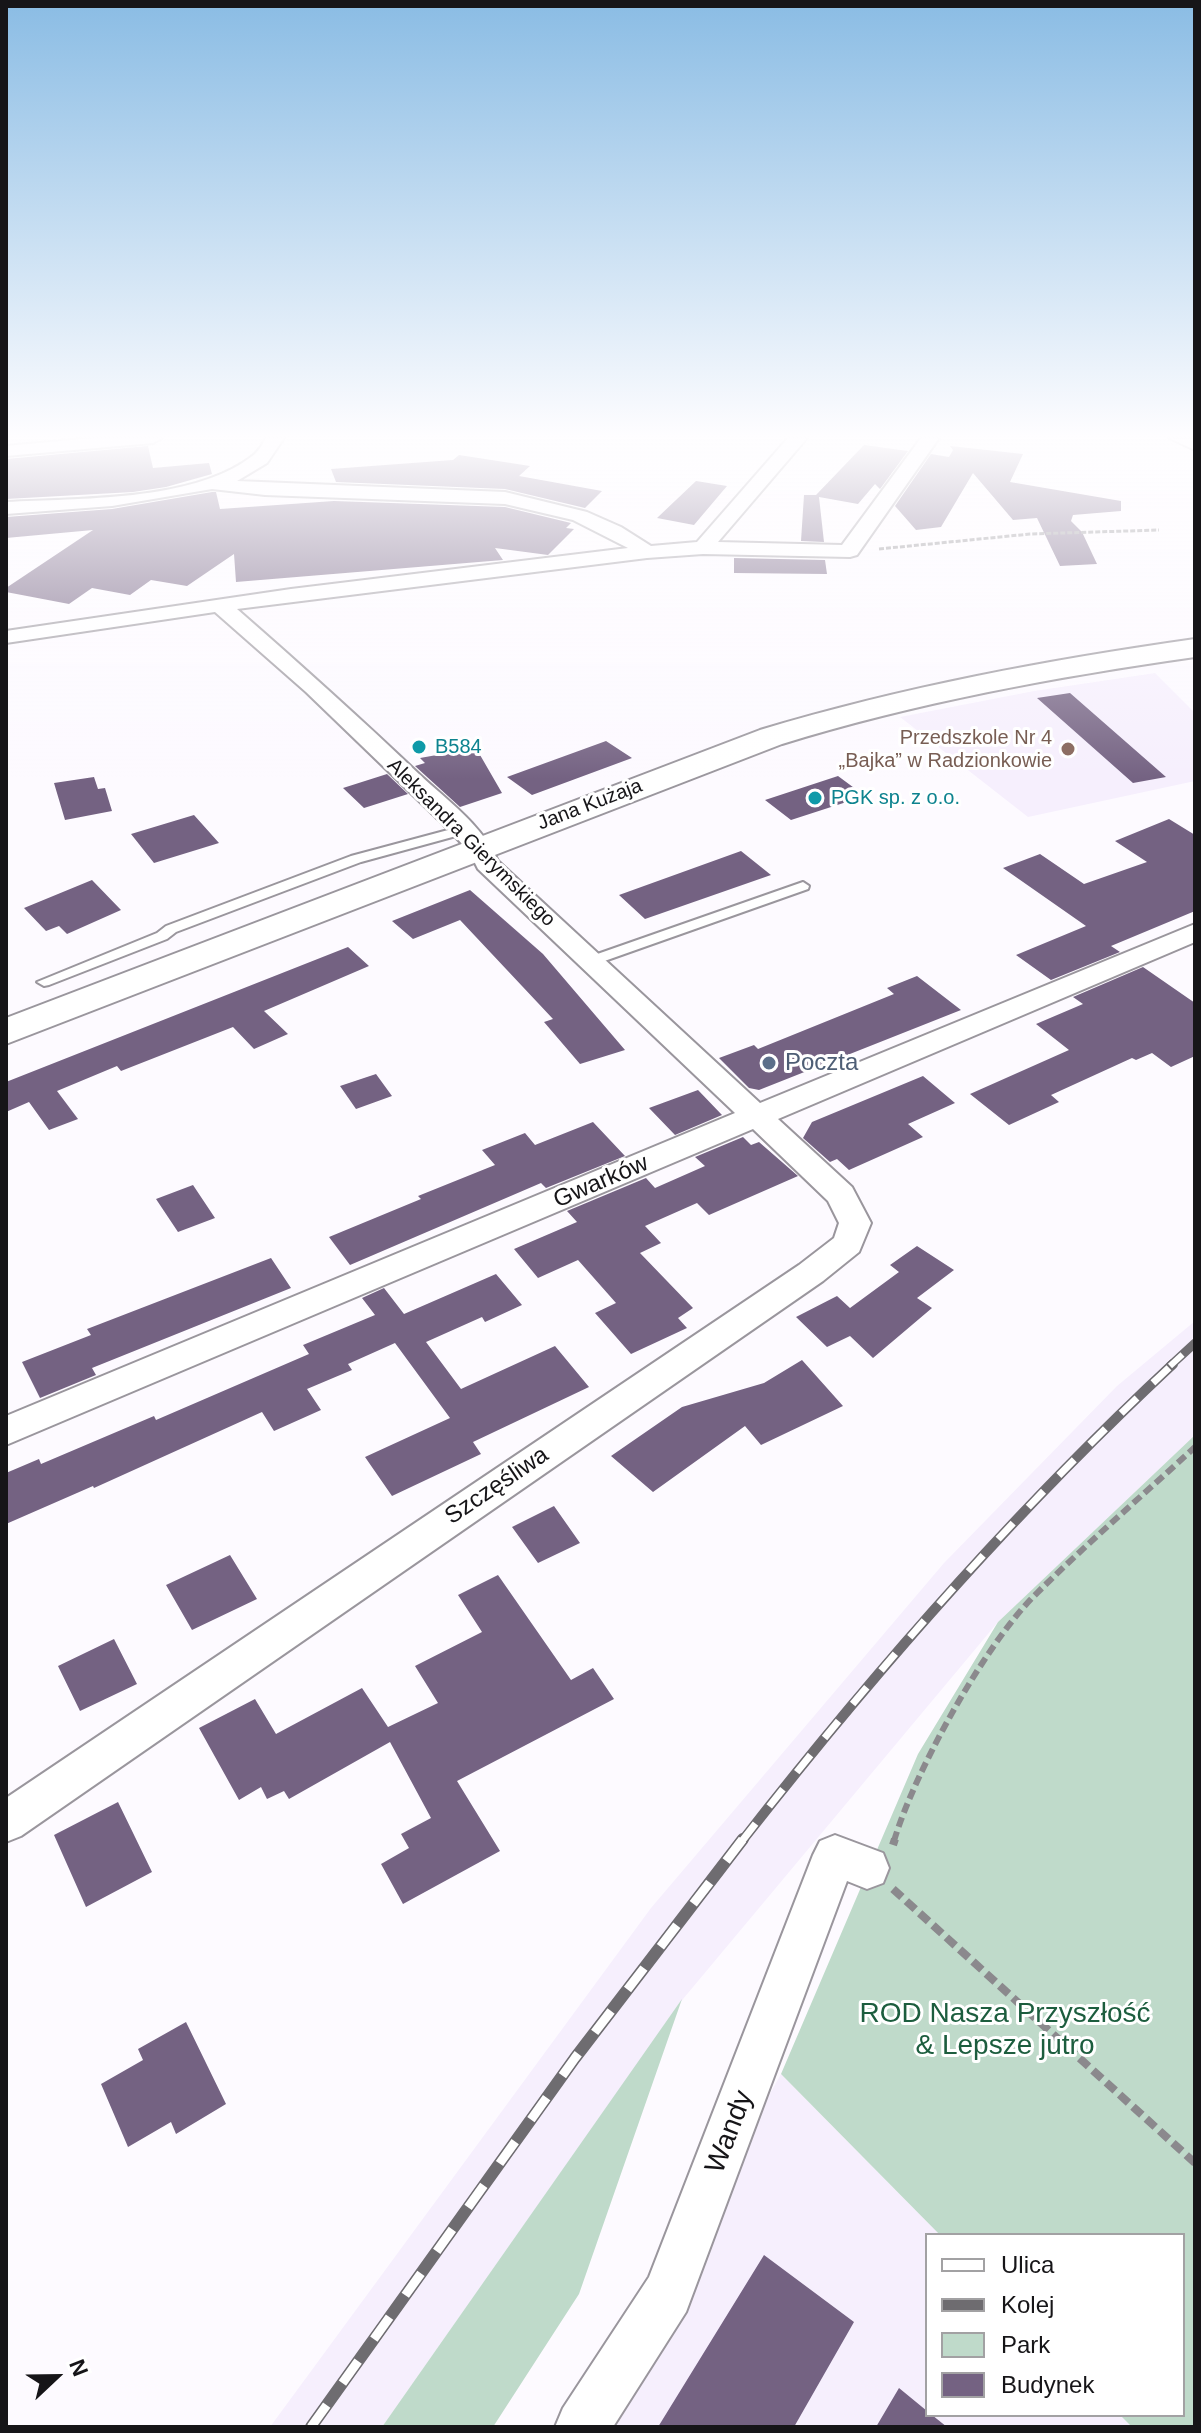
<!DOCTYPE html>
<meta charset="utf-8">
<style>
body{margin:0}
#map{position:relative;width:1201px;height:2433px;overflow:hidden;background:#fdfaff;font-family:Arial,sans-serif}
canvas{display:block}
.frame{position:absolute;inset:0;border:8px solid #161518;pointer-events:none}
.legend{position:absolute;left:925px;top:2233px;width:260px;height:184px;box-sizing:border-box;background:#fff;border:2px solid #a2a1a3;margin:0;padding:10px 14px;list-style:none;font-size:24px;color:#161518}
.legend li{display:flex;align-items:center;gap:16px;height:40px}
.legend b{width:40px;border:2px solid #a2a1a3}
.north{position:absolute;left:16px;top:2337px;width:80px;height:80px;-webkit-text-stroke:6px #fff;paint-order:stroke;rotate:68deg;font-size:22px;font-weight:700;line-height:32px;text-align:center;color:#161518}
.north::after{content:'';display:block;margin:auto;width:28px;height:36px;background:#161518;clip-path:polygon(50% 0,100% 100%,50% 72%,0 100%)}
</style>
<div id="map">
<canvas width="1201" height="2433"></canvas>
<div class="frame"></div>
<ul class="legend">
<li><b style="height:10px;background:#fff"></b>Ulica</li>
<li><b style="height:10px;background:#6e6c70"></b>Kolej</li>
<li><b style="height:22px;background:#bfdaca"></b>Park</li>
<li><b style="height:22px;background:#746282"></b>Budynek</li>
</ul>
<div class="north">N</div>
</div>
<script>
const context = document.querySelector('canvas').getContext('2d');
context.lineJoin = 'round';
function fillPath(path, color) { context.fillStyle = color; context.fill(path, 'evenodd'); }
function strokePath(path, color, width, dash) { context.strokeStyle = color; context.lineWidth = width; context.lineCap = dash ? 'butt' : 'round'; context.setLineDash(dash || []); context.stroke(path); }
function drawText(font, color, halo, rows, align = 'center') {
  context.font = font + ' Arial,sans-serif'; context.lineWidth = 6; context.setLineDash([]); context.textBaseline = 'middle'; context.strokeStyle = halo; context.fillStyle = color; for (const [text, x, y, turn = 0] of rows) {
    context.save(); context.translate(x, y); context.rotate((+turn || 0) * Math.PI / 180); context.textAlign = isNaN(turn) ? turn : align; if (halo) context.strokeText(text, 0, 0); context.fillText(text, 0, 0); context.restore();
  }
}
fillPath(new Path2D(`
 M 1155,673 L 1195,713 L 1195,781 L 1028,817 L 900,717 L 1034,691 Z
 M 1195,1321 L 1195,1435 L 998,1622 L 683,1999 L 382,2427 L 270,2427 L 651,1908 L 944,1563 L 1117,1386 Z
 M 781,2074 L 940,2235 L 927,2235 L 927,2415 L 1120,2415 L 1132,2427 L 583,2427 Z`), '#f6effd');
fillPath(new Path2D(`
 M 1195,1435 L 1195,2427 L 1132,2427 L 1120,2415 L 1183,2415 L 1183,2235 L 940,2235 L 781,2074 L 918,1754 L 998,1622 Z
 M 682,1999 L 579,2294 L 493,2427 L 382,2427 Z`), '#bfdaca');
fillPath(new Path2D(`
 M 864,445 L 908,451 L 880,489 L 875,484 L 858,504 L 819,497 L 824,542 L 801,541 L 804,495 L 816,495 Z
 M 148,446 L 153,468 L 209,463 L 212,474 L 166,487 L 133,492 L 6,499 L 6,459 Z
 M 950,446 L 1023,454 L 1010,482 L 1121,501 L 1121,511 L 1073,515 L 1071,521 L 1082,532 L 1097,564 L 1060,566 L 1037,518 L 1013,520 L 973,473 L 941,527 L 916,530 L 895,506 L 931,454 L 949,457 L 953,450 Z
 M 459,455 L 530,466 L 519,476 L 602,491 L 585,508 L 505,489 L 336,482 L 331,469 L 453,460 Z
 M 696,481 L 727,486 L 694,525 L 657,518 Z
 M 212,492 L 216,492 L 220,509 L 334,501 L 505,507 L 571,523 L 566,528 L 574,529 L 548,555 L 495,548 L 503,560 L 236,582 L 234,554 L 187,586 L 151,580 L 130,595 L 92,588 L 69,604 L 6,592 L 6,588 L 93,530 L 6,538 L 6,517 L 112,509 Z
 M 734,558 L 825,560 L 827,574 L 734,573 Z
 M 1070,693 L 1166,777 L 1133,783 L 1037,698 Z
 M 606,741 L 632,758 L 532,795 L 507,777 Z
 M 476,748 L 502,793 L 460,807 L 415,766 L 425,763 L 420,758 Z
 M 387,774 L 408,794 L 364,808 L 343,788 Z
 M 838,776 L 865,796 L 791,820 L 765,800 Z
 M 94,777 L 98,789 L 105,788 L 112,811 L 65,820 L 54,783 Z
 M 194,815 L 219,843 L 154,863 L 131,834 Z
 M 1169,819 L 1195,835 L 1195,911 L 1111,946 L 1120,952 L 1051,980 L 1016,955 L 1086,926 L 1003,868 L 1040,854 L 1084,884 L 1147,862 L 1115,841 Z
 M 741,851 L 771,875 L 645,919 L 619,895 Z
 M 92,880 L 121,910 L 67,934 L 59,926 L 46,931 L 24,908 Z
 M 470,890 L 543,954 L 625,1050 L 580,1064 L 544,1022 L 553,1019 L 460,920 L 413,939 L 392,921 Z
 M 348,947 L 369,966 L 264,1011 L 288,1034 L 254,1049 L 233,1027 L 121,1071 L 117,1066 L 57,1091 L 78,1119 L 49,1130 L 29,1102 L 6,1112 L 6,1082 Z
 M 1143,967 L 1195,1003 L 1195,1056 L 1171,1067 L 1152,1053 L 1136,1060 L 1132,1058 L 1051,1095 L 1059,1102 L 1009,1125 L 970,1094 L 1069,1050 L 1036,1024 L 1083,1004 L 1073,997 Z
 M 917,976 L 961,1010 L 759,1090 L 749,1088 L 719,1058 L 754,1045 L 758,1049 L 894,994 L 887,988 Z
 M 376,1074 L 392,1096 L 356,1109 L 340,1086 Z
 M 923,1076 L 955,1103 L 908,1124 L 923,1137 L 849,1170 L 837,1159 L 830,1162 L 803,1138 L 812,1122 Z
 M 698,1090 L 722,1115 L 675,1135 L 649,1108 Z
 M 593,1122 L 625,1156 L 546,1188 L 541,1183 L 350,1265 L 329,1237 L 421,1199 L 418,1196 L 495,1165 L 482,1150 L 525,1133 L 535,1145 Z
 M 743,1137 L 751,1145 L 759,1142 L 798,1176 L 709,1215 L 697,1203 L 645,1226 L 661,1243 L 640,1253 L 693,1308 L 678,1318 L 687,1328 L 631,1354 L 595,1313 L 616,1303 L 578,1260 L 538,1278 L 514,1249 L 577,1222 L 567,1211 L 646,1178 L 655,1188 L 705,1166 L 695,1157 Z
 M 193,1185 L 215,1218 L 178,1232 L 156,1199 Z
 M 917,1246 L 954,1270 L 917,1298 L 932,1308 L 873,1358 L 850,1336 L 827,1347 L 796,1317 L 837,1296 L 850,1308 L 899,1272 L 890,1265 Z
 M 271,1258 L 291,1288 L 92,1368 L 96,1375 L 40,1398 L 22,1362 L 91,1335 L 87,1329 Z
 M 496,1274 L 522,1305 L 485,1322 L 482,1317 L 426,1342 L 461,1389 L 555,1346 L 589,1387 L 473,1442 L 481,1454 L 392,1496 L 365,1457 L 450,1418 L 395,1343 L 348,1364 L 352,1370 L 307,1389 L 321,1410 L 274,1431 L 262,1412 L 94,1488 L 93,1486 L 6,1524 L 6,1473 L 39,1459 L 41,1464 L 154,1416 L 156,1420 L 309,1354 L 303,1345 L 375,1315 L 362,1298 L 384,1288 L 404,1314 Z
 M 802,1360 L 843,1406 L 761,1445 L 745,1426 L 653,1492 L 611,1456 L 682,1407 L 764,1383 Z
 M 554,1506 L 580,1543 L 538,1563 L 512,1527 Z
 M 230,1555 L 257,1599 L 192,1630 L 166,1585 Z
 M 498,1575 L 571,1680 L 593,1668 L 614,1699 L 457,1781 L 500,1851 L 403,1904 L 381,1864 L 409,1848 L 401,1834 L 431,1818 L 390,1742 L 289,1799 L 284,1791 L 267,1799 L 261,1787 L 239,1800 L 199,1728 L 255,1699 L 276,1734 L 362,1688 L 388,1727 L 438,1703 L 415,1666 L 482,1632 L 458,1595 Z
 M 114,1639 L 137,1684 L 80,1711 L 58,1666 Z
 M 118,1802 L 152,1872 L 86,1907 L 54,1835 Z
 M 186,2022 L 226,2104 L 176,2134 L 171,2122 L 128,2147 L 101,2084 L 143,2060 L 138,2049 Z
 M 764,2255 L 854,2322 L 794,2427 L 658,2427 Z
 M 899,2388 L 927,2411 L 927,2415 L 932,2415 L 947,2427 L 876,2427 Z`), '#746282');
const lane = new Path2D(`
 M 463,826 L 469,830 L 467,833 L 361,862 L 176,932 L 167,939 L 49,985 L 44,986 L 37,982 L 157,933 L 166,926 L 351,856 Z
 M 803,882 L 809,886 L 808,889 L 596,964 L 591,965 L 584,961 L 586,958 Z`);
const street = new Path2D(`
 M 93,438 L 162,438 L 153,443 L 6,456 L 6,446 Z
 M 266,438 L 284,438 L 267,463 L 237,481 L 505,492 L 587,512 L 621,527 L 651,546 L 697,542 L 788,438 L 807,438 L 718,542 L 842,545 L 921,438 L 939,438 L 857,555 L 850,557 L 703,554 L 647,558 L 237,609 C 299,663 360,718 420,775 C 447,800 483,826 498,861 L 760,1103 L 1195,924 L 1195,942 L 778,1119 L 852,1187 L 871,1223 L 859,1252 L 823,1281 L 21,1836 L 6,1842 L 6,1798 L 799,1265 L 834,1238 L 839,1223 L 828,1201 L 753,1129 L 6,1445 L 6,1416 L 735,1113 L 478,869 L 469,851 L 442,823 L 306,692 L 215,612 L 6,643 L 6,631 L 291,589 L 628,548 L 573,520 L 505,504 L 265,495 L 212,489 L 112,506 L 6,514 L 6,502 C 78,498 191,502 251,457 C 258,453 262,445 266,438 Z
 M 1169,438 L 1195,439 L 1195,450 Z
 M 835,1835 L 883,1853 L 889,1868 L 883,1883 L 867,1889 L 847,1881 L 686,2312 L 613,2427 L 555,2427 L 563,2408 L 649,2277 L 813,1855 L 820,1841 Z`);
const secondary = new Path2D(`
 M 1195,639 L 1195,657 C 1055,677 918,702 782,744 L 6,1044 L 6,1018 L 760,730 C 903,687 1047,660 1195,639 Z`);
strokePath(lane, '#9a969d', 4);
strokePath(street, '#9a969d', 4);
strokePath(secondary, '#9a969d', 4);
strokePath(new Path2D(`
 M 879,549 L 1030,534 L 1159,530`), '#8b898d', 3, [5, 2]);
strokePath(new Path2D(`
 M 894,1841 C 914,1773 983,1648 1033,1597 C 1085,1545 1141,1497 1195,1447`), '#8b898d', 6, [10, 5]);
strokePath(new Path2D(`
 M 893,1845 L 895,1839
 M 893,1889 L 1195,2163`), '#8b898d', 8, [12, 6]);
fillPath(lane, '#fff');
fillPath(street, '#fff');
fillPath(secondary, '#fff');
const railFar2 = new Path2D(`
 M 1170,1366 L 1195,1343`);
const railFar1 = new Path2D(`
 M 742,1841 C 874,1672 1016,1510 1173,1364`);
const rail = new Path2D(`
 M 311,2427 L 575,2058 L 743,1839`);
strokePath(railFar2, '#6e6c70', 9);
strokePath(railFar1, '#6e6c70', 10);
strokePath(rail, '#6e6c70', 12);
strokePath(railFar2, '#fff', 6, [17]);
strokePath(railFar1, '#fff', 7, [22]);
strokePath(rail, '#fff', 9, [27]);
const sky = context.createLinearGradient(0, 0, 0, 779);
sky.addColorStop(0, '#8abce4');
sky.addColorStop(0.56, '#fefdff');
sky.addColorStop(1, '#fefdff00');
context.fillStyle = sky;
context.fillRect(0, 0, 1201, 779);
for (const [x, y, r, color] of [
 [419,747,8,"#0f9aa8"],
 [1068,749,8,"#8d6e63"],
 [815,798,8,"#0f9aa8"],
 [769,1063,8,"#5c6f8a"]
]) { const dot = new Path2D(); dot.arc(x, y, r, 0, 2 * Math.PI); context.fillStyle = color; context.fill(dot); strokePath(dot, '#fff', 3); }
drawText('20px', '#785e54', '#fff', [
 ["Przedszkole Nr 4",1052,738],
 ["„Bajka” w Radzionkowie",1052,761]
], 'right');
drawText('20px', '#0d838f', '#fff', [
 ["B584",435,747],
 ["PGK sp. z o.o.",831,798]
], 'left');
drawText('20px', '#161518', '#fff', [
 ["Jana Kużaja",590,805,-21],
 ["Aleksandra Gierymskiego",471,843,45]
]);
drawText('24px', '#4e5e75', '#fff', [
 ["Poczta",785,1063]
], 'left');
drawText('24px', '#161518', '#fff', [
 ["Gwarków",601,1182,-23],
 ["Szczęśliwa",497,1486,-34]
]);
drawText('28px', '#1c5d3e', '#fff', [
 ["ROD Nasza Przyszłość",1005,2014],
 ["& Lepsze jutro",1005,2046]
]);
drawText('28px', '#161518', '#fff', [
 ["Wandy",730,2132,-69]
]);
</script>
